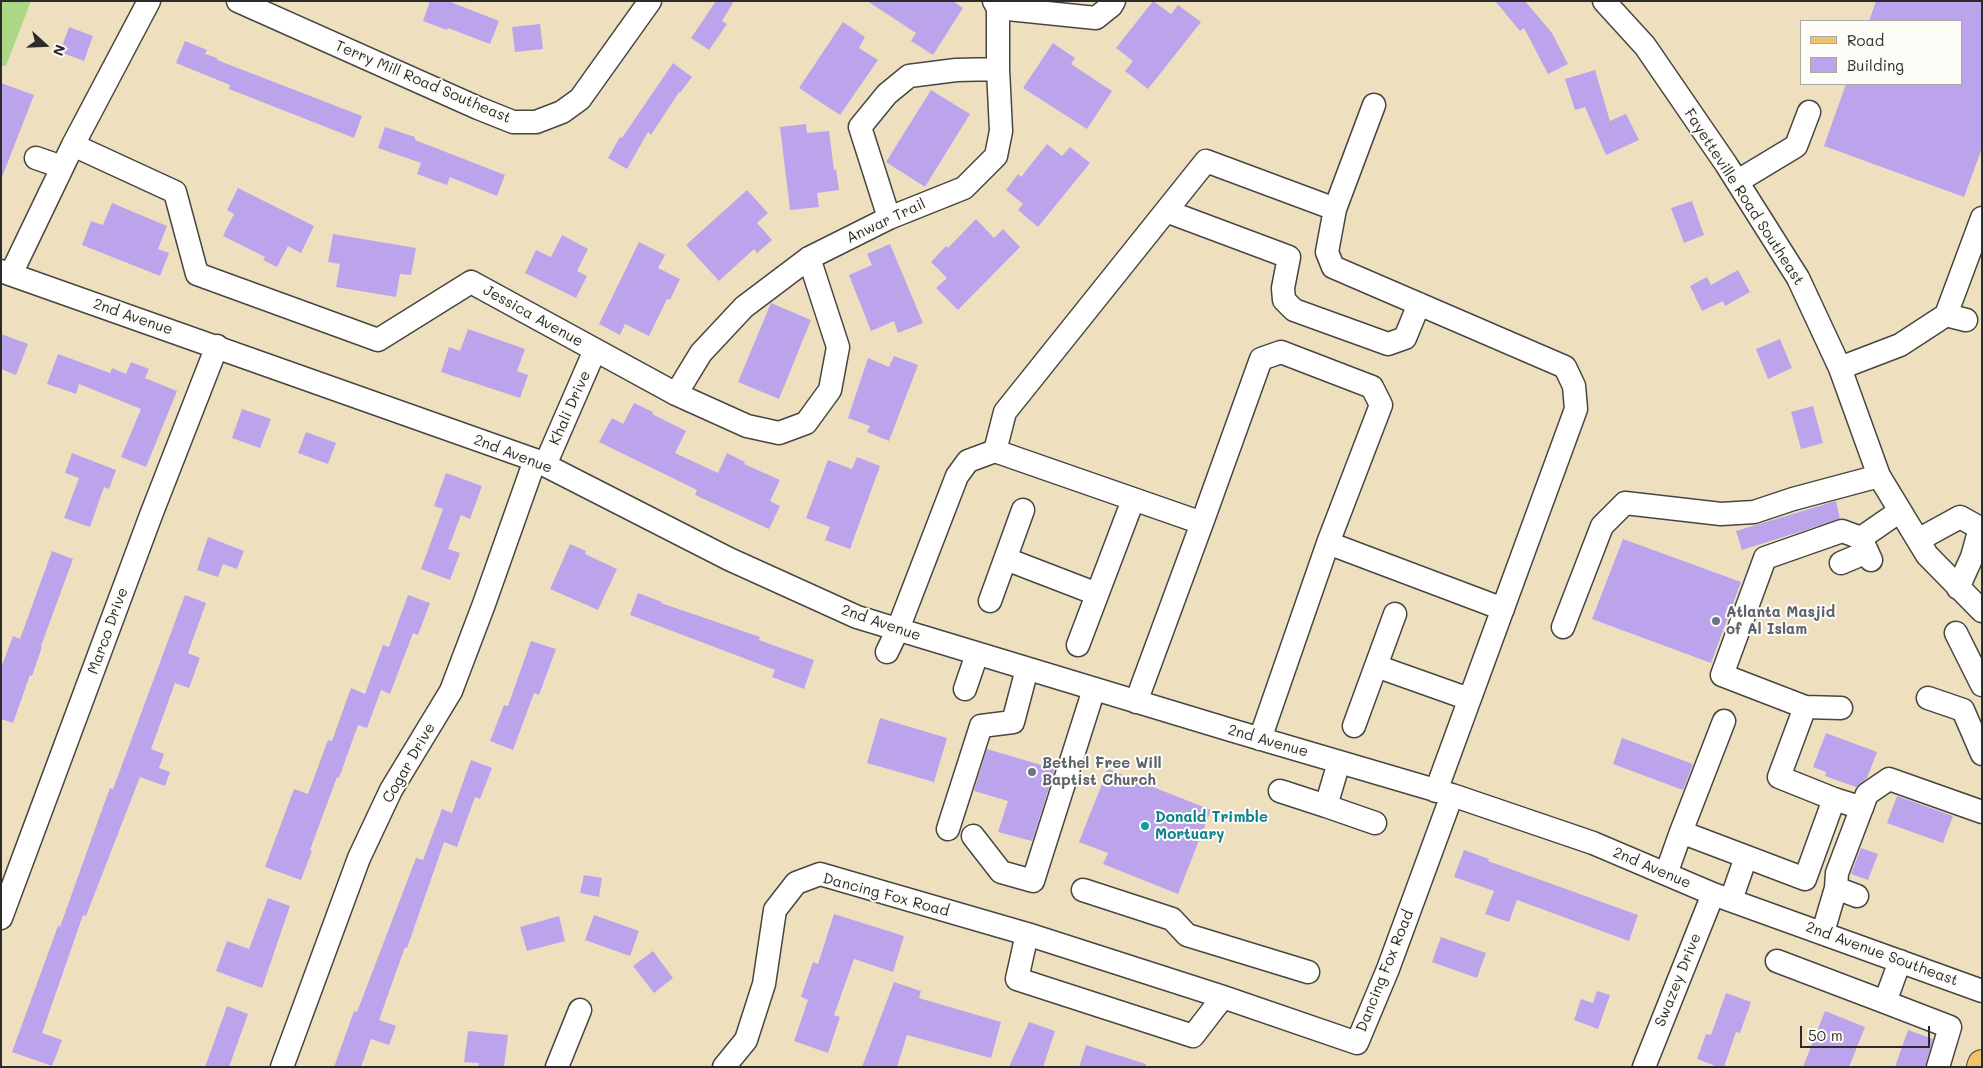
<!DOCTYPE html>
<style>
body{margin:0}
#map{position:relative;width:1983px;height:1068px;overflow:hidden;background:#eee0bf;font-family:Mali,sans-serif}
canvas{display:block}
.frame{position:absolute;inset:0;border:2px solid #2b2b2b;pointer-events:none}
.legend{position:absolute;left:1800px;top:20px;width:162px;height:65px;box-sizing:border-box;background:#fdfcf7;border:1px solid #a9a8a5;margin:0;padding:6px 9px;list-style:none;font-size:15px;color:#2b2b2b}
.legend li{display:flex;align-items:center;gap:10px;height:25px}
.legend b{width:25px;border:1px solid #a9a8a5}
.north{position:absolute;left:20px;top:20px;width:50px;height:50px;-webkit-text-stroke:4px #fdfcf7;paint-order:stroke;rotate:110deg;font-size:14px;font-weight:700;line-height:20px;text-align:center;color:#2b2b2b}
.north::after{content:'';display:block;margin:auto;width:18px;height:22px;background:#2b2b2b;clip-path:polygon(50% 0,100% 100%,50% 72%,0 100%)}
.scale{position:absolute;left:1800px;top:1026px;width:130px;height:22px;box-sizing:border-box;border:2px solid #2b2b2b;border-top:0;padding-left:6px;font-size:15px;line-height:18px;white-space:nowrap;color:#2b2b2b;-webkit-text-stroke:4px #fdfcf7;paint-order:stroke}
</style>
<div id="map">
<canvas width="1983" height="1068"></canvas>
<div class="frame"></div>
<ul class="legend">
<li><b style="height:6px;background:#efc469"></b>Road</li>
<li><b style="height:14px;background:#bca4ed"></b>Building</li>
</ul>
<div class="north">N</div>
<div class="scale">50 m</div>
</div>
<script>
const context = document.querySelector('canvas').getContext('2d');
context.lineJoin = 'round';
function fillPath(path, color) { context.fillStyle = color; context.fill(path, 'evenodd'); }
function strokePath(path, color, width, dash) { context.strokeStyle = color; context.lineWidth = width; context.lineCap = dash ? 'butt' : 'round'; context.setLineDash(dash || []); context.stroke(path); }
function drawText(font, color, halo, rows, align = 'center') {
  context.font = font + ' Mali,sans-serif'; context.lineWidth = 4; context.setLineDash([]); context.textBaseline = 'middle'; context.strokeStyle = halo; context.fillStyle = color; for (const [text, x, y, turn = 0] of rows) {
    context.save(); context.translate(x, y); context.rotate((+turn || 0) * Math.PI / 180); context.textAlign = isNaN(turn) ? turn : align; if (halo) context.strokeText(text, 0, 0); context.fillText(text, 0, 0); context.restore();
  }
}
fillPath(new Path2D(`
 M 1,1 L 31,1 L 6,66 L 1,65 Z`), '#acd885');
fillPath(new Path2D(`
 M 430,1 L 448,1 L 499,21 L 490,44 L 448,28 L 447,30 L 423,21 Z
 M 716,1 L 734,1 L 722,21 L 727,24 L 709,50 L 691,38 Z
 M 867,1 L 953,1 L 963,8 L 933,55 L 911,41 L 916,33 Z
 M 1153,1 L 1171,14 L 1178,5 L 1201,22 L 1148,89 L 1125,71 L 1133,61 L 1116,48 Z
 M 1495,1 L 1525,1 L 1552,33 L 1568,64 L 1548,74 L 1524,28 L 1520,31 Z
 M 1876,1 L 1982,1 L 1982,148 L 1964,197 L 1824,146 L 1846,84 L 1962,84 L 1962,21 L 1869,21 Z
 M 843,22 L 865,37 L 859,48 L 878,60 L 840,115 L 799,88 Z
 M 540,24 L 543,49 L 515,52 L 512,27 Z
 M 69,27 L 93,36 L 84,61 L 60,52 Z
 M 185,41 L 207,50 L 205,54 L 217,58 L 217,60 L 362,116 L 354,138 L 229,89 L 230,85 L 176,63 Z
 M 1053,43 L 1075,58 L 1071,64 L 1112,91 L 1087,129 L 1023,88 Z
 M 673,63 L 692,77 L 680,93 L 679,92 L 651,135 L 648,132 L 627,169 L 608,158 L 620,137 L 622,138 Z
 M 1595,70 L 1610,121 L 1626,114 L 1639,140 L 1606,155 L 1585,107 L 1575,110 L 1565,79 Z
 M 1,83 L 34,95 L 2,177 L 1,177 Z
 M 931,90 L 970,114 L 925,187 L 886,162 Z
 M 806,124 L 807,133 L 829,131 L 834,170 L 836,169 L 839,190 L 817,193 L 819,207 L 790,210 L 780,127 Z
 M 385,127 L 415,137 L 415,140 L 505,175 L 497,196 L 450,177 L 447,185 L 417,174 L 421,163 L 378,148 Z
 M 1047,144 L 1062,156 L 1070,147 L 1090,163 L 1038,227 L 1018,210 L 1023,204 L 1006,190 L 1018,174 L 1021,177 Z
 M 238,188 L 314,226 L 301,253 L 288,246 L 277,267 L 263,260 L 265,257 L 223,236 L 234,214 L 227,210 Z
 M 747,190 L 768,213 L 757,223 L 772,240 L 757,253 L 754,249 L 719,281 L 686,245 Z
 M 1692,201 L 1704,235 L 1684,243 L 1671,208 Z
 M 112,203 L 167,226 L 158,249 L 169,253 L 160,276 L 82,245 L 91,221 L 103,225 Z
 M 976,219 L 994,238 L 1003,229 L 1020,247 L 958,310 L 936,288 L 947,278 L 931,262 L 946,246 L 948,248 Z
 M 333,234 L 416,248 L 411,275 L 400,274 L 396,297 L 336,287 L 340,264 L 328,262 Z
 M 562,235 L 588,249 L 577,271 L 587,276 L 576,298 L 525,273 L 536,250 L 551,257 Z
 M 639,242 L 665,255 L 658,268 L 680,279 L 670,300 L 667,299 L 649,336 L 625,324 L 620,335 L 599,324 Z
 M 890,244 L 923,323 L 898,333 L 894,321 L 871,331 L 849,275 L 872,265 L 867,254 Z
 M 1738,270 L 1750,292 L 1725,306 L 1723,301 L 1702,311 L 1690,286 L 1707,277 L 1711,285 Z
 M 771,303 L 811,320 L 779,399 L 738,382 Z
 M 468,329 L 525,349 L 517,371 L 528,375 L 520,398 L 441,372 L 449,347 L 460,351 Z
 M 1,334 L 28,344 L 16,375 L 1,369 Z
 M 1780,339 L 1792,368 L 1768,379 L 1756,349 Z
 M 58,354 L 110,373 L 112,368 L 126,374 L 131,362 L 149,369 L 145,378 L 177,391 L 146,467 L 121,457 L 141,409 L 79,384 L 76,394 L 47,384 Z
 M 894,356 L 918,365 L 889,441 L 867,432 L 870,426 L 848,418 L 868,358 L 889,367 Z
 M 634,403 L 653,412 L 652,414 L 686,431 L 675,453 L 718,473 L 727,453 L 745,462 L 744,464 L 780,480 L 770,501 L 780,506 L 769,529 L 695,495 L 697,490 L 599,442 L 612,418 L 623,424 Z
 M 1813,406 L 1823,443 L 1801,449 L 1791,412 Z
 M 242,409 L 271,419 L 260,448 L 232,438 Z
 M 306,432 L 336,443 L 328,464 L 298,453 Z
 M 72,453 L 116,470 L 109,489 L 104,487 L 90,527 L 64,518 L 79,478 L 65,473 Z
 M 857,457 L 880,466 L 850,549 L 825,540 L 830,527 L 806,518 L 828,460 L 852,469 Z
 M 446,473 L 482,486 L 470,519 L 461,515 L 448,549 L 460,553 L 450,580 L 421,569 L 443,509 L 434,506 Z
 M 1836,501 L 1840,519 L 1742,550 L 1736,531 Z
 M 208,537 L 244,551 L 237,569 L 223,564 L 218,577 L 197,570 Z
 M 1623,539 L 1741,582 L 1711,663 L 1592,619 Z
 M 570,544 L 586,551 L 585,554 L 617,569 L 598,610 L 550,589 Z
 M 52,551 L 73,559 L 41,646 L 42,647 L 32,676 L 30,675 L 13,723 L 1,719 L 1,668 L 13,636 L 20,639 Z
 M 638,593 L 662,602 L 661,603 L 760,637 L 759,640 L 814,660 L 804,689 L 772,677 L 775,670 L 630,615 Z
 M 185,595 L 206,603 L 188,653 L 200,658 L 189,688 L 175,683 L 151,749 L 164,754 L 159,768 L 170,772 L 165,786 L 140,777 L 86,916 L 83,915 L 42,1033 L 62,1040 L 52,1066 L 12,1052 L 58,926 L 60,927 L 100,815 L 110,788 L 113,789 Z
 M 408,595 L 430,603 L 418,635 L 413,633 L 390,694 L 381,690 L 367,728 L 358,725 L 339,778 L 337,777 L 310,850 L 312,851 L 301,880 L 265,867 L 294,789 L 308,794 L 328,740 L 332,741 L 351,688 L 365,694 L 383,645 L 389,647 Z
 M 531,641 L 556,649 L 539,695 L 534,693 L 513,750 L 490,741 L 504,705 L 508,706 Z
 M 880,718 L 947,738 L 934,782 L 867,763 Z
 M 1826,733 L 1877,752 L 1867,778 L 1856,787 L 1825,776 L 1826,772 L 1813,767 Z
 M 1622,738 L 1693,764 L 1683,790 L 1613,764 Z
 M 987,749 L 1055,769 L 1032,841 L 998,832 L 1008,801 L 974,791 Z
 M 471,760 L 492,768 L 480,799 L 475,797 L 457,847 L 444,842 L 407,948 L 405,947 L 379,1020 L 396,1026 L 389,1045 L 371,1039 L 361,1067 L 334,1067 L 354,1011 L 357,1012 L 416,858 L 423,860 L 442,809 L 452,813 Z
 M 1108,769 L 1211,810 L 1178,894 L 1103,864 L 1108,853 L 1079,842 Z
 M 1897,796 L 1953,816 L 1943,843 L 1887,823 Z
 M 1861,848 L 1878,854 L 1868,880 L 1851,874 Z
 M 1464,850 L 1489,859 L 1488,861 L 1638,915 L 1629,941 L 1517,900 L 1509,922 L 1485,914 L 1494,891 L 1454,877 Z
 M 584,875 L 602,878 L 599,897 L 580,893 Z
 M 268,898 L 290,906 L 262,988 L 216,971 L 227,941 L 249,949 Z
 M 834,914 L 904,936 L 893,972 L 854,959 L 834,1015 L 840,1017 L 828,1053 L 794,1041 L 808,1000 L 801,997 L 813,962 L 818,964 Z
 M 594,915 L 639,931 L 630,956 L 585,940 Z
 M 559,916 L 565,941 L 527,951 L 520,927 Z
 M 1441,937 L 1486,953 L 1477,978 L 1432,962 Z
 M 653,951 L 673,978 L 654,993 L 633,966 Z
 M 894,982 L 921,991 L 919,998 L 1001,1022 L 991,1058 L 907,1035 L 897,1067 L 862,1067 Z
 M 1597,991 L 1610,995 L 1598,1029 L 1574,1020 L 1581,999 L 1593,1003 Z
 M 1726,993 L 1751,1002 L 1740,1033 L 1736,1032 L 1724,1067 L 1718,1067 L 1697,1059 L 1706,1034 L 1711,1035 Z
 M 227,1006 L 248,1014 L 229,1067 L 205,1067 Z
 M 1825,1011 L 1865,1027 L 1849,1067 L 1803,1067 Z
 M 1029,1022 L 1055,1031 L 1043,1067 L 1009,1067 Z
 M 1908,1030 L 1933,1039 L 1925,1067 L 1895,1067 Z
 M 468,1031 L 508,1035 L 504,1067 L 478,1067 L 479,1063 L 464,1062 Z
 M 1086,1045 L 1146,1064 L 1146,1067 L 1079,1067 Z`), '#bca4ed');
const minor = new Path2D(`
 M 238,1 L 478,108 L 513,122 L 536,122 L 562,112 L 580,99 L 650,1
 M 1604,1 L 1645,46 L 1726,164 L 1798,278 L 1840,368 L 1879,476 L 1927,555 L 1982,611
 M 998,8 L 1096,18 L 1111,6 L 1114,1
 M 73,145 L 175,192 L 197,274 L 378,340 L 471,282 L 676,394 L 747,426 L 779,433 L 806,423 L 830,390 L 838,347 L 809,258
 M 36,158 L 62,167
 M 1738,181 L 1796,146 L 1809,112
 M 1335,209 L 1374,105
 M 1166,211 L 1289,257 L 1283,288 L 1284,300 L 1294,310 L 1388,344 L 1405,338 L 1419,304
 M 889,218 L 860,127 L 887,94 L 909,76 L 956,70 L 998,69
 M 1,271 L 535,460 L 729,559 L 857,617 L 1234,731 L 1452,795 L 1593,843 L 1713,894 L 1982,991
 M 11,274 L 73,145 L 149,1
 M 1946,315 L 1966,320
 M 1840,368 L 1900,345 L 1946,315 L 1982,218
 M 676,394 L 701,353 L 744,307 L 809,258 L 889,218 L 964,188 L 996,156 L 1001,131 L 998,69 L 998,8 L 994,1
 M 995,451 L 1005,412 L 1206,161 L 1335,209 L 1327,252 L 1333,267 L 1565,367 L 1574,386 L 1576,409 L 1436,791
 M 545,465 L 595,350
 M 1202,523 L 1261,359 L 1281,352 L 1372,387 L 1381,405 L 1328,543
 M 1861,538 L 1900,511
 M 1918,540 L 1960,517 L 1980,528 L 1972,557 L 1958,588
 M 1006,559 L 1097,594
 M 1841,563 L 1867,552
 M 990,601 L 1023,510
 M 1563,627 L 1602,526 L 1625,503 L 1721,514 L 1754,512 L 1793,499 L 1879,476
 M 1956,633 L 1982,685
 M 1078,645 L 1133,500
 M 887,652 L 898,629 L 957,476 L 968,461 L 995,451 L 1202,523 L 1136,702
 M 1376,666 L 1469,699
 M 965,689 L 977,654
 M 1928,698 L 1963,710 L 1982,754
 M 1805,707 L 1779,777 L 1834,799
 M 1841,708 L 1805,707 L 1722,675 L 1765,558 L 1842,531 L 1861,538 L 1871,560
 M 1354,726 L 1395,614
 M 1260,739 L 1328,543 L 1503,609
 M 1339,762 L 1326,806 L 1375,823
 M 1280,791 L 1326,806
 M 948,829 L 981,726 L 1013,722 L 1027,669
 M 1681,832 L 1724,721
 M 973,836 L 1001,872 L 1033,881 L 1094,689
 M 1666,874 L 1681,832 L 1805,879 L 1834,799 L 1862,808
 M 1836,888 L 1857,896
 M 1083,890 L 1172,919 L 1187,935 L 1308,972
 M 1731,900 L 1746,857
 M 1,918 L 151,515 L 217,346
 M 1823,932 L 1836,888 L 1837,873 L 1867,794 L 1889,779 L 1982,812
 M 1027,934 L 1017,979 L 1193,1036 L 1223,997
 M 1777,961 L 1885,1002 L 1900,961
 M 1885,1002 L 1950,1027 L 1938,1067
 M 282,1067 L 359,858 L 391,790 L 451,691 L 484,604 L 535,460
 M 557,1067 L 580,1010
 M 724,1067 L 746,1040 L 764,984 L 775,910 L 796,883 L 820,874 L 1027,934 L 1223,997 L 1357,1043 L 1388,969 L 1452,795
 M 1644,1067 L 1713,894`);
const major = new Path2D(`
 M 1981,1067 L 1982,1064`);
strokePath(minor, '#484641', 25);
strokePath(major, '#484641', 30);
strokePath(minor, '#fff', 22);
strokePath(major, '#efc469', 28);
for (const [x, y, r, color] of [
 [1716,621,5,"#6b7280"],
 [1032,772,5,"#6b7280"],
 [1145,826,5,"#0f9aa8"]
]) { const dot = new Path2D(); dot.arc(x, y, r, 0, 2 * Math.PI); context.fillStyle = color; context.fill(dot); strokePath(dot, '#fdfcf7', 2); }
drawText('15px', '#2b2b2b', '#fdfcf7', [
 ["Terry Mill Road Southeast",423,82,23],
 ["Fayetteville Road Southeast",1744,197,57],
 ["Anwar Trail",886,221,-25],
 ["Jessica Avenue",533,316,29],
 ["2nd Avenue",133,317,19],
 ["Khali Drive",570,408,-66],
 ["2nd Avenue",513,454,21],
 ["2nd Avenue",881,623,19],
 ["Marco Drive",108,631,-70],
 ["2nd Avenue",1268,741,16],
 ["Cogar Drive",409,763,-60],
 ["2nd Avenue",1652,868,23],
 ["Dancing Fox Road",886,895,15],
 ["2nd Avenue Southeast",1882,954,20],
 ["Dancing Fox Road",1385,971,-68],
 ["Swazey Drive",1678,980,-68]
]);
drawText('bold 15px', '#5b616d', '#fdfcf7', [
 ["Atlanta Masjid",1726,612],
 ["of Al Islam",1726,629],
 ["Bethel Free Will",1042,763],
 ["Baptist Church",1042,780]
], 'left');
drawText('bold 15px', '#0d838f', '#fdfcf7', [
 ["Donald Trimble",1155,817],
 ["Mortuary",1155,834]
], 'left');
</script>
